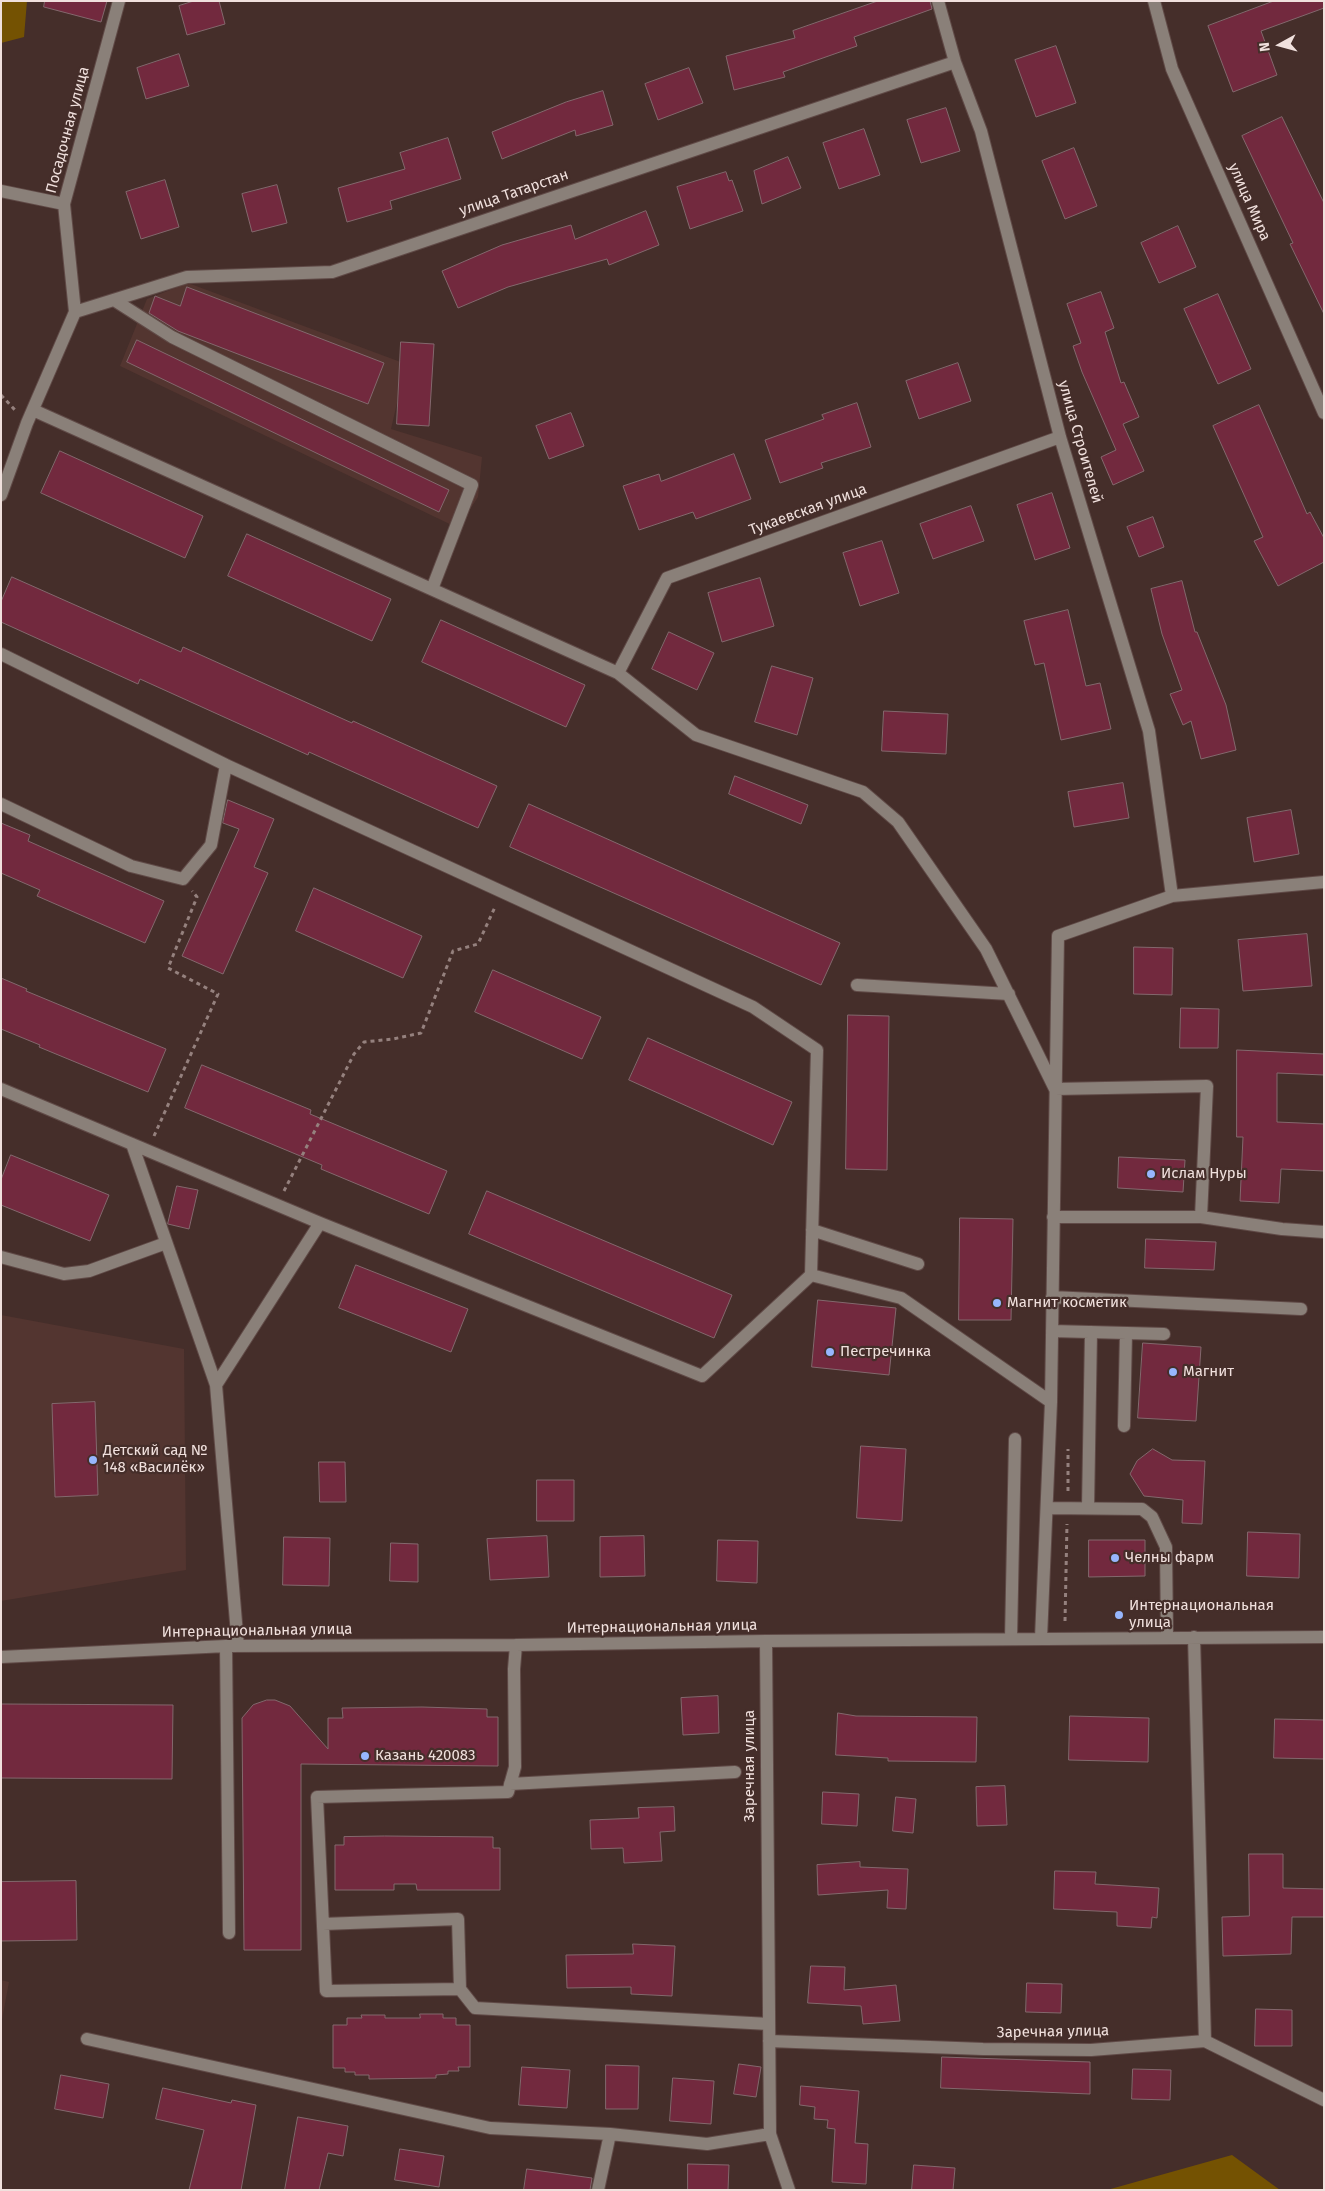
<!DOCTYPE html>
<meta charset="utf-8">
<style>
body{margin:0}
#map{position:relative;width:1325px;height:2191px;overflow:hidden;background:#452e2a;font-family:"Fira Sans",sans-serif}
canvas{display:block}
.frame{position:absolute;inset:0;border:2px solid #f0e0dd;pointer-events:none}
.north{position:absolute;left:1255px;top:20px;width:50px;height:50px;-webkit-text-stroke:4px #452e2a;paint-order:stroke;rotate:263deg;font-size:14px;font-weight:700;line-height:20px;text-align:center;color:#f0e0dd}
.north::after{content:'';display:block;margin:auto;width:18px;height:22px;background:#f0e0dd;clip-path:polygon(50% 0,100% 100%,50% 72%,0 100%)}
</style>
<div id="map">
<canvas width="1325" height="2191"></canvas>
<div class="frame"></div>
<div class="north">N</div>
</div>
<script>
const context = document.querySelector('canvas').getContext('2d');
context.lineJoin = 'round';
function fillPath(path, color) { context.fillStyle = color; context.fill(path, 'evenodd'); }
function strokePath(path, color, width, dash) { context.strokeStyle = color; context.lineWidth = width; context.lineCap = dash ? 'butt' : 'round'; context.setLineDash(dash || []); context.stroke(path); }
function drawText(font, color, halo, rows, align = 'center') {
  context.font = font + ' "Fira Sans",sans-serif'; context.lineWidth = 4.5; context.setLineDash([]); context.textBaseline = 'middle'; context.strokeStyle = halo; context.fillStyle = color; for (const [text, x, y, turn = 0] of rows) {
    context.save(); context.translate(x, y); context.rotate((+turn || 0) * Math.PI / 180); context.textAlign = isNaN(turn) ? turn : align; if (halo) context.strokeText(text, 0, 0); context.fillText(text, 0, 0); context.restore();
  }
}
fillPath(new Path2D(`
 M 188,283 L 406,364 L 391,429 L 482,457 L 478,497 L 458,528 L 120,366 L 147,299 Z
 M 1,1315 L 184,1349 L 186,1570 L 1,1601 Z
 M 1,1980 L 9,1982 L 1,2025 Z`), '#533530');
fillPath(new Path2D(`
 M 1,1 L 27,1 L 24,37 L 1,43 Z
 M 1232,2155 L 1280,2190 L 1107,2190 Z`), '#745202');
const building = new Path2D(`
 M 45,1 L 107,1 L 101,22 L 44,7 Z
 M 194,1 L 219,1 L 225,24 L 187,35 L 179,6 Z
 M 878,1 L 930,1 L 932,9 L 854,37 L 857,46 L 783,72 L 785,77 L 734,90 L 726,56 L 795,38 L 793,31 Z
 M 1274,1 L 1324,1 L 1324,8 L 1261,31 L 1277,75 L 1233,92 L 1208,26 Z
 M 1056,46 L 1076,103 L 1036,117 L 1015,60 Z
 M 179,54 L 189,86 L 146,99 L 137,68 Z
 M 689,68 L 703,103 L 658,120 L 645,84 Z
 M 603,91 L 613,125 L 576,136 L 575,130 L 502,159 L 492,132 L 566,102 Z
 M 946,108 L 960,151 L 921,163 L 907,120 Z
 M 1282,117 L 1324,203 L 1324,314 L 1290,244 L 1293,243 L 1242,136 Z
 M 864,129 L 880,175 L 839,189 L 823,143 Z
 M 448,138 L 461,179 L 390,201 L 392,209 L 347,222 L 338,188 L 405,169 L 400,153 Z
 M 1074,148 L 1097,206 L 1065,219 L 1042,161 Z
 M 788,157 L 801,188 L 762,204 L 754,171 Z
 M 726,172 L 729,181 L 732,180 L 743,211 L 690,229 L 677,187 Z
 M 165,180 L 179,227 L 141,239 L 126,192 Z
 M 277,185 L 287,223 L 252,232 L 242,194 Z
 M 646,211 L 659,245 L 609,265 L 607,259 L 508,287 L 458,308 L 442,271 L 502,245 L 571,225 L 575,239 Z
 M 1178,226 L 1196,267 L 1159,283 L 1141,243 Z
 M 187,287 L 384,363 L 368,404 L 178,331 L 149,313 L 155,296 L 180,306 Z
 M 1101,292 L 1114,328 L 1105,332 L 1121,383 L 1124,382 L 1139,417 L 1123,424 L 1144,471 L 1113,485 L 1101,457 L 1116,450 L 1082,372 L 1073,346 L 1081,343 L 1067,304 Z
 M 1218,294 L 1251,369 L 1218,384 L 1184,309 Z
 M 137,340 L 449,490 L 439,512 L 127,362 Z
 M 401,342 L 434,344 L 429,426 L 397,424 Z
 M 958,363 L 971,401 L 919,419 L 906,381 Z
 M 857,403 L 871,447 L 821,463 L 823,468 L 780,483 L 765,440 L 824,419 L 822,415 Z
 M 1259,405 L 1307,514 L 1310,512 L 1324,538 L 1324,562 L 1278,586 L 1254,541 L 1263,537 L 1213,426 Z
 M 571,413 L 584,446 L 549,459 L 536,426 Z
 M 60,451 L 203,516 L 185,558 L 41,493 Z
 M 734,454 L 751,499 L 696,519 L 693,512 L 639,530 L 623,486 L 659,474 L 661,481 Z
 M 1052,493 L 1070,548 L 1035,560 L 1017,505 Z
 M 971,506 L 984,541 L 933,559 L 920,524 Z
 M 1153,517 L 1164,547 L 1139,557 L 1127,527 Z
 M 247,534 L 391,599 L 372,641 L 228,576 Z
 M 882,541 L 899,593 L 860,606 L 843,553 Z
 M 12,577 L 181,652 L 183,647 L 352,723 L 353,721 L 497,786 L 478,828 L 309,752 L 308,755 L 140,679 L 138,684 L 1,622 L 1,602 Z
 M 760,578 L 774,626 L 722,642 L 708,593 Z
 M 1182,581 L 1195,632 L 1197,632 L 1226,705 L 1236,750 L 1201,759 L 1191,721 L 1183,725 L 1170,694 L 1182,690 L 1162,634 L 1151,589 Z
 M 1068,610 L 1086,686 L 1100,683 L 1111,729 L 1061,740 L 1044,663 L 1035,665 L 1024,621 Z
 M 441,620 L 585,685 L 566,727 L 422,662 Z
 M 669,632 L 714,653 L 697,690 L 652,669 Z
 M 772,666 L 813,678 L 797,735 L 755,722 Z
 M 884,711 L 948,714 L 946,754 L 882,751 Z
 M 735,776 L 808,805 L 801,824 L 729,794 Z
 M 1123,783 L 1129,818 L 1074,827 L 1068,792 Z
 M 228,800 L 274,819 L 254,867 L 268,873 L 223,974 L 182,956 L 239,829 L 223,823 Z
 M 529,804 L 840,943 L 821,985 L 510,847 Z
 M 1291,810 L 1299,854 L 1254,862 L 1247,818 Z
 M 1,823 L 30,835 L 28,841 L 164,901 L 145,943 L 37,896 L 40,890 L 1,873 Z
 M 314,888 L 422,936 L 403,978 L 296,931 Z
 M 1307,934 L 1312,986 L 1243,991 L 1238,940 Z
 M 1134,947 L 1173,948 L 1172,995 L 1134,994 Z
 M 493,970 L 601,1017 L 582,1059 L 475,1012 Z
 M 1,978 L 27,989 L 26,991 L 166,1049 L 148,1092 L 39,1047 L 40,1045 L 1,1029 Z
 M 1181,1008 L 1219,1009 L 1218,1048 L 1180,1048 Z
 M 848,1015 L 889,1016 L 887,1170 L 846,1169 Z
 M 648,1038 L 792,1102 L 773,1145 L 629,1080 Z
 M 1237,1050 L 1324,1054 L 1324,1075 L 1277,1073 L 1277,1122 L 1324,1124 L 1324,1171 L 1281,1169 L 1279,1203 L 1240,1201 L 1243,1137 L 1237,1137 Z
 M 202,1065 L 311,1110 L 310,1114 L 447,1171 L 429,1214 L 321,1169 L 322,1165 L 185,1108 Z
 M 11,1155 L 109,1195 L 90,1241 L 1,1205 L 1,1180 Z
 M 1119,1157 L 1185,1160 L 1183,1192 L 1118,1188 Z
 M 177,1186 L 198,1190 L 189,1229 L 168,1224 Z
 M 487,1191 L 732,1295 L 714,1338 L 469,1234 Z
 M 960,1218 L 1013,1219 L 1011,1320 L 959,1320 Z
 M 1146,1239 L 1216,1242 L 1214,1270 L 1145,1268 Z
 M 356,1265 L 468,1309 L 451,1352 L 339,1308 Z
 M 818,1300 L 896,1308 L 889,1375 L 812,1367 Z
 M 1143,1343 L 1201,1347 L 1196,1421 L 1138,1418 Z
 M 95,1402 L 98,1495 L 55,1497 L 52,1404 Z
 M 861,1446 L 906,1449 L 902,1521 L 857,1518 Z
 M 1153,1449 L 1172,1460 L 1205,1461 L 1202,1524 L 1182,1523 L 1183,1500 L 1144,1496 L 1130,1474 L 1137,1461 Z
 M 319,1462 L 345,1462 L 346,1502 L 320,1502 Z
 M 537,1480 L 574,1480 L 574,1521 L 537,1521 Z
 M 1248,1532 L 1300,1534 L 1299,1578 L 1247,1576 Z
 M 547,1536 L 549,1577 L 490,1580 L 487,1539 Z
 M 644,1536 L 645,1576 L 600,1577 L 600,1537 Z
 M 284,1537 L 330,1538 L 329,1586 L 283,1585 Z
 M 718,1540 L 758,1541 L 757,1583 L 717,1581 Z
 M 1089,1540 L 1145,1540 L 1145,1576 L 1089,1577 Z
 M 391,1543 L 418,1544 L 418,1582 L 390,1581 Z
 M 718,1696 L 719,1733 L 683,1735 L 681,1698 Z
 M 267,1700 L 275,1700 L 290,1706 L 328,1749 L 328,1718 L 343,1718 L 342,1708 L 422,1707 L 487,1709 L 487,1717 L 498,1717 L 498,1766 L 301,1764 L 301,1950 L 244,1950 L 242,1718 L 253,1705 Z
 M 1,1704 L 173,1705 L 172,1779 L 1,1778 Z
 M 838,1713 L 856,1716 L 977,1717 L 976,1762 L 888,1761 L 888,1758 L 836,1755 Z
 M 1070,1716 L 1149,1718 L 1148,1762 L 1069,1760 Z
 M 1275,1719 L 1324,1720 L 1324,1759 L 1274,1758 Z
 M 1005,1786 L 1007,1825 L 977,1826 L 976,1787 Z
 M 823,1792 L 859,1794 L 857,1826 L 822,1824 Z
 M 896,1797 L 916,1799 L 913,1833 L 893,1831 Z
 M 674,1807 L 675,1831 L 660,1832 L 662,1861 L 624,1863 L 623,1848 L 591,1849 L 590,1820 L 639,1818 L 638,1808 Z
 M 385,1836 L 493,1837 L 493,1848 L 500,1848 L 500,1890 L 417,1890 L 416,1884 L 394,1884 L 394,1890 L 335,1890 L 335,1845 L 344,1845 L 344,1837 Z
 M 1249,1854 L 1283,1854 L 1283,1888 L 1324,1889 L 1324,1917 L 1292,1917 L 1291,1954 L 1223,1956 L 1222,1917 L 1249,1916 Z
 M 860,1862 L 860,1867 L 908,1869 L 906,1909 L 887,1908 L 888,1890 L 818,1895 L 817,1865 Z
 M 1055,1871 L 1096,1872 L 1095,1884 L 1159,1888 L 1157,1918 L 1152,1917 L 1151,1928 L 1117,1926 L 1117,1912 L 1054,1909 Z
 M 76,1881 L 77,1940 L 1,1941 L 1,1882 Z
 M 633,1944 L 675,1946 L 672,1996 L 631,1994 L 631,1987 L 567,1988 L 566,1955 L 633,1954 Z
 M 811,1966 L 845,1967 L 844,1990 L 896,1985 L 900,2021 L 863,2024 L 861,2006 L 808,2003 Z
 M 1027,1983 L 1062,1984 L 1061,2013 L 1026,2012 Z
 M 1256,2009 L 1292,2010 L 1292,2046 L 1255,2046 Z
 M 420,2014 L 443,2014 L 443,2018 L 456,2018 L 456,2025 L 470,2025 L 470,2067 L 458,2067 L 459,2071 L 448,2071 L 448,2074 L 436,2075 L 436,2078 L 369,2079 L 369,2075 L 355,2075 L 355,2072 L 345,2072 L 345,2068 L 333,2068 L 333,2025 L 347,2025 L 347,2018 L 362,2018 L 361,2015 L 385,2015 L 385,2018 L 420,2018 Z
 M 942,2057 L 1090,2062 L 1090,2094 L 941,2088 Z
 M 739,2064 L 761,2067 L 756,2097 L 734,2094 Z
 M 606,2065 L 639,2066 L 638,2109 L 606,2109 Z
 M 522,2067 L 570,2070 L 567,2108 L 519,2105 Z
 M 1133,2069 L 1171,2070 L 1170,2100 L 1132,2099 Z
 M 61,2075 L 109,2084 L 103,2118 L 55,2109 Z
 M 673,2078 L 714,2081 L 711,2124 L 670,2121 Z
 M 801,2086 L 859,2091 L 855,2143 L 868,2144 L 866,2184 L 832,2182 L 835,2129 L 827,2128 L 828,2120 L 814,2119 L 815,2107 L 800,2105 Z
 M 163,2088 L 231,2103 L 232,2100 L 256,2105 L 241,2190 L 189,2190 L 204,2130 L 156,2119 Z
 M 298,2117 L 348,2126 L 343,2156 L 328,2153 L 319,2190 L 285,2190 Z
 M 400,2149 L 444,2156 L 439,2187 L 395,2180 Z
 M 688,2164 L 729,2165 L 728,2190 L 688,2190 Z
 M 914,2165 L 955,2168 L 953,2190 L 912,2190 Z
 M 527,2169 L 592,2178 L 590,2190 L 524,2190 Z`);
fillPath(building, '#72293e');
strokePath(building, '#83686d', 1);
const minor = new Path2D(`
 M 938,1 L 955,62 L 981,131 L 1060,437 L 1149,731 L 1172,896
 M 1154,1 L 1172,69 L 1324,413
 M 1,191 L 64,204
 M 114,300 L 172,337 L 472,485 L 432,589
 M 75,312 L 187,277 L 332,272 L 955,62
 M 33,410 L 618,673 L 696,735 L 863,792 L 898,822 L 986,949 L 1055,1089 L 1207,1086 L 1201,1217
 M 1,495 L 27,423 L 75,312 L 64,204 L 119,1
 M 1,654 L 226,765 L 753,1007 L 817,1050 L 811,1275 L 702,1376 L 320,1223 L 1,1089
 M 618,673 L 667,578 L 1060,437
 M 1,804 L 131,866 L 183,879 L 211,845 L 226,765
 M 857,985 L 1009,994
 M 132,1144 L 216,1385
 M 1053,1217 L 1201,1217 L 1282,1229 L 1324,1232
 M 812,1230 L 918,1264
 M 1,1257 L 64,1274 L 89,1271 L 166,1243
 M 811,1275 L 901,1298 L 1051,1402
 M 1052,1297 L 1301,1309
 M 1052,1331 L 1164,1334
 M 1124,1426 L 1126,1333
 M 1047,1508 L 1142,1509 L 1152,1517 L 1166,1547 L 1167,1637
 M 1088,1508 L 1091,1332
 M 1194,1637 L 1205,2041
 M 1041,1638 L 1051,1402 L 1058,936 L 1172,896 L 1324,882
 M 1011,1639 L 1015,1439
 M 226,1646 L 229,1933
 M 238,1646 L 216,1385 L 320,1223
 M 1,1657 L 226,1646 L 516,1645 L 766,1641 L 1324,1637
 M 510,1784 L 735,1772
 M 323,1924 L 458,1919 L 460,1989 L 326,1991 L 317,1797 L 508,1792 L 515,1767 L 514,1669 L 516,1645
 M 460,1989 L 475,2008 L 769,2024
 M 87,2039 L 490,2128 L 610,2134 L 707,2144 L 770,2134 L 766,1641
 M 769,2041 L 983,2049 L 1091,2050 L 1205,2041 L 1324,2100
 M 770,2134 L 789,2190
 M 598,2190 L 610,2134`);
strokePath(minor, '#604a47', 14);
strokePath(new Path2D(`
 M 1,395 L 15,410
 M 154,1136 L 218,994 L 168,968 L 197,897 L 192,891
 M 284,1191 L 354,1054 L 364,1042 L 393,1039 L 421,1033 L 453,951 L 478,944 L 495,907
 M 1068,1491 L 1068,1449
 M 1065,1621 L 1067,1524`), '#95817e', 3, [4, 4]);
strokePath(minor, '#8a8079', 12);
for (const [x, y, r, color] of [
 [1151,1174,5,"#97b6fd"],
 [997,1303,5,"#97b6fd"],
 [830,1352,5,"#97b6fd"],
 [1173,1372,5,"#97b6fd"],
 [93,1460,5,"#97b6fd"],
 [1115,1558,5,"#97b6fd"],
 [1119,1615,5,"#97b6fd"],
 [365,1756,5,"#97b6fd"]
]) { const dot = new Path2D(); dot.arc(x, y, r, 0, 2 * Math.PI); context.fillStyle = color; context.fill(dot); strokePath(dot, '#452e2a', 2); }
drawText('15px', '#f0e0dd', '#452e2a', [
 ["Посадочная улица",68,130,-75],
 ["улица Татарстан",514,193,-19],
 ["улица Мира",1249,202,66],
 ["улица Строителей",1080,442,74],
 ["Тукаевская улица",808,510,-20],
 ["Интернациональная улица",662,1627,-1],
 ["Интернациональная улица",257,1631,-1],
 ["Заречная улица",750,1766,-90],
 ["Заречная улица",1053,2032,-1]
]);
drawText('15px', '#f0e0dd', '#452e2a', [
 ["Ислам Нуры",1161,1174],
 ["Магнит косметик",1007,1303],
 ["Пестречинка",840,1352],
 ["Магнит",1183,1372],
 ["Детский сад №",103,1451],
 ["148 «Василёк»",103,1468],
 ["Челны фарм",1125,1558],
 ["Интернациональная",1129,1606],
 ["улица",1129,1623],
 ["Казань 420083",375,1756]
], 'left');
</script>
